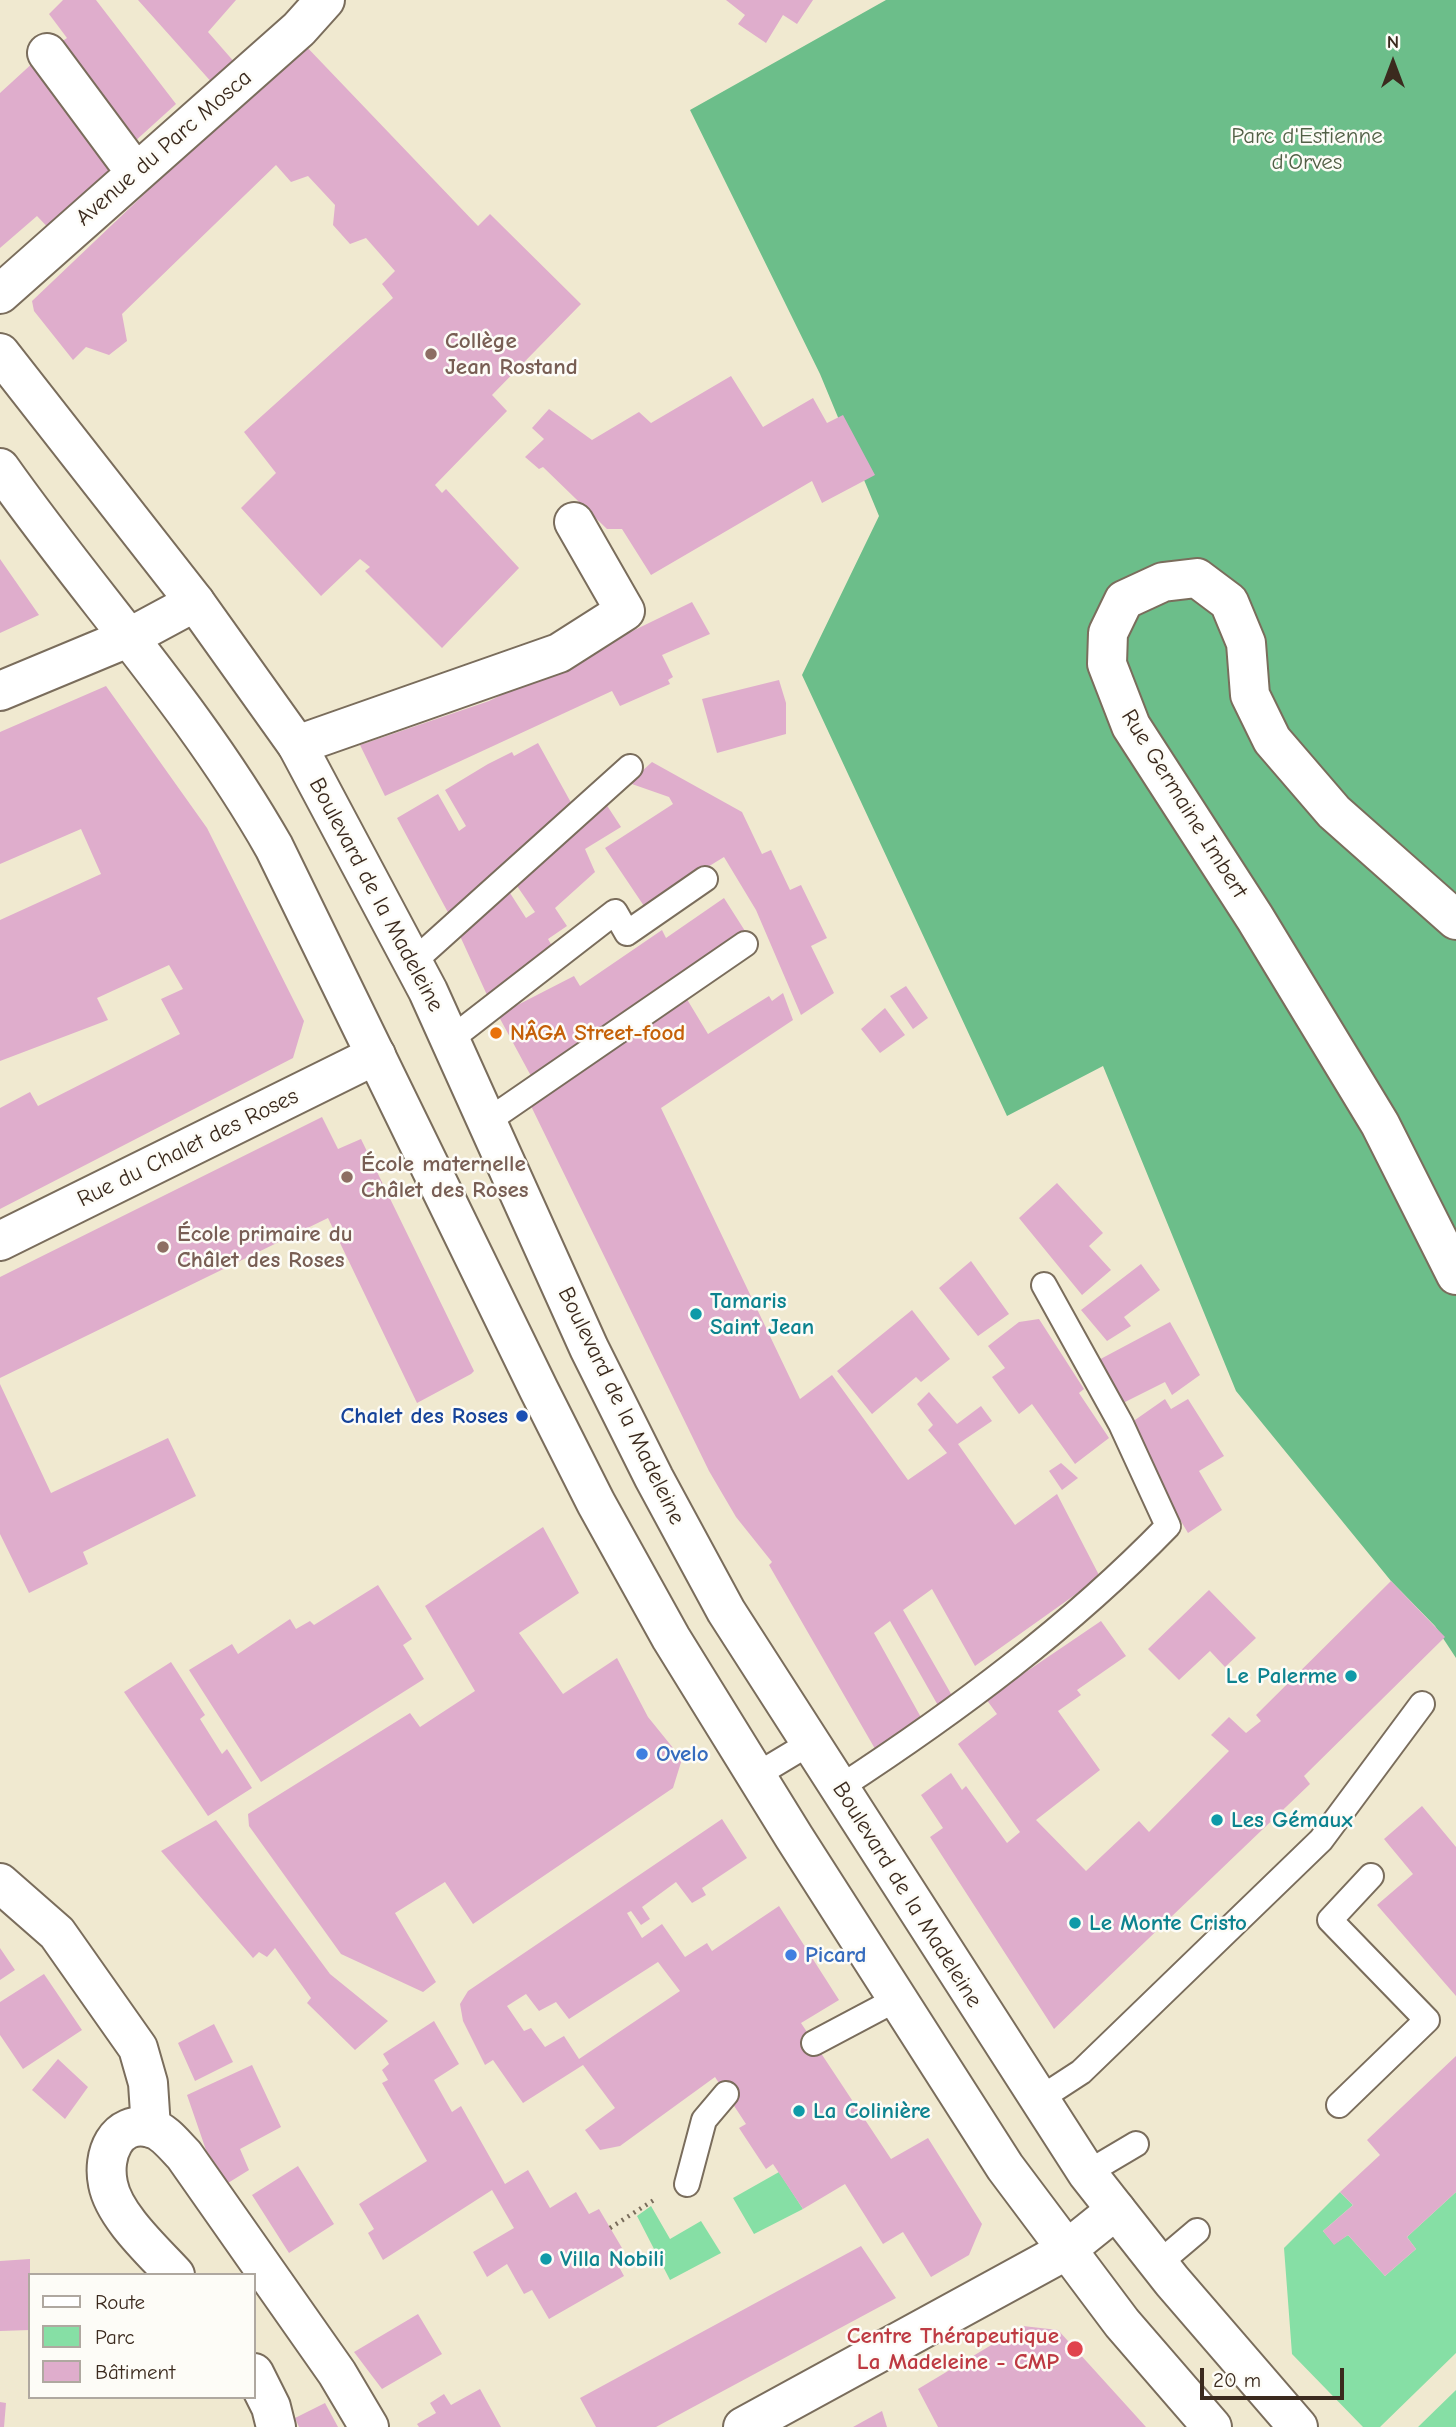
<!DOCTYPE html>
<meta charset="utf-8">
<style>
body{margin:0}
#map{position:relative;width:1456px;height:2427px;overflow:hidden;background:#f0e9d0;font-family:"Comic Neue",sans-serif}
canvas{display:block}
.legend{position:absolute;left:28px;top:2273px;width:228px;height:126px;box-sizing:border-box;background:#fdfcf7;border:2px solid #afa8a0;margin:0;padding:9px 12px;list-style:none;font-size:21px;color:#3b2a1e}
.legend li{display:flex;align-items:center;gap:14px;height:35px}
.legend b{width:35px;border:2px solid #afa8a0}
.north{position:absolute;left:1358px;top:28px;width:70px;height:70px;-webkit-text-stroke:5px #fdfcf7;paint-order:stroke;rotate:0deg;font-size:19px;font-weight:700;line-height:28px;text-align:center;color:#3b2a1e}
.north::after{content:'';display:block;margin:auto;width:24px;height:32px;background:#3b2a1e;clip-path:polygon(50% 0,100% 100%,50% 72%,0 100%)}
.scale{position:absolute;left:1200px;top:2368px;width:144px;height:32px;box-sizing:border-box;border:4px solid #3b2a1e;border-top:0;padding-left:9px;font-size:21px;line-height:24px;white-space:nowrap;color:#3b2a1e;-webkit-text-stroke:5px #fdfcf7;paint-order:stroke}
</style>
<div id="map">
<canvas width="1456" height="2427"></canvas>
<ul class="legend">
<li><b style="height:9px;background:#fff"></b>Route</li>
<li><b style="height:19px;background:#86dfa5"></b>Parc</li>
<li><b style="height:19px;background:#dfadcc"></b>Bâtiment</li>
</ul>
<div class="north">N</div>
<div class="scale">20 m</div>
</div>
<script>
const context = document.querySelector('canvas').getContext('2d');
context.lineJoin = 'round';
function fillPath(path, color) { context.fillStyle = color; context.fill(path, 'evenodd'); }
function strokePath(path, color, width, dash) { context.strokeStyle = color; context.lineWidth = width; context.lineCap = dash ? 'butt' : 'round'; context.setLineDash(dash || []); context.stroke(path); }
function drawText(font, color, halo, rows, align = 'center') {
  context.font = font + ' "Comic Neue",sans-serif'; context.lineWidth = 5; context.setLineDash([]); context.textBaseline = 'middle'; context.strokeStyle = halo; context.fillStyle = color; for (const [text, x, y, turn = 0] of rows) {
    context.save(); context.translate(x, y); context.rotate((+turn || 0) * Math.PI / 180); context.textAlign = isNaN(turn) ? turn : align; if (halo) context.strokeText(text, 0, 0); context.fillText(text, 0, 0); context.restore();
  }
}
fillPath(new Path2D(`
 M 779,2172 L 803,2209 L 754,2234 L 733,2198 Z
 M 1340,2192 L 1353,2205 L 1323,2231 L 1334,2244 L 1348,2235 L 1385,2276 L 1416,2249 L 1407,2237 L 1456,2192 L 1456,2353 L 1380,2427 L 1363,2427 L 1292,2354 L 1284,2248 Z
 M 651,2206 L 670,2239 L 701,2221 L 721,2253 L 670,2280 L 637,2216 Z
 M 1456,2390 L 1456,2427 L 1418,2427 Z`), '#86dfa5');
fillPath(new Path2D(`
 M 886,0 L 1456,0 L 1456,1658 L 1435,1626 L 1391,1581 L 1236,1391 L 1103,1066 L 1007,1116 L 802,675 L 879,516 L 820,374 L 690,110 Z`), '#6cbe8a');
fillPath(new Path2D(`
 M 63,0 L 96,0 L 176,104 L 133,143 L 58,44 L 67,38 L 49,14 Z
 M 138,0 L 236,0 L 208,32 L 236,64 L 214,85 Z
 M 726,0 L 813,0 L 797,24 L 783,15 L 766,43 L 738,24 L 745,15 Z
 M 303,43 L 478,226 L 490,214 L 581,304 L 492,395 L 507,411 L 435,485 L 442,493 L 446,489 L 519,568 L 442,648 L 365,571 L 370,567 L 360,559 L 321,596 L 241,508 L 276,473 L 244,432 L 393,298 L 382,284 L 395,271 L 366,238 L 350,244 L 333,225 L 335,205 L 308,176 L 291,182 L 276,165 L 122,314 L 127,341 L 109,355 L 86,347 L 73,360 L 34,311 L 32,301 Z
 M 36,60 L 118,181 L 58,238 L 37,216 L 0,248 L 0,93 Z
 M 731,376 L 763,427 L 813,398 L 827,423 L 843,415 L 875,475 L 822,503 L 812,481 L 651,575 L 622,529 L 607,529 L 543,467 L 539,469 L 525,457 L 544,439 L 532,428 L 549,409 L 592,440 L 639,412 L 651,423 Z
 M 0,559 L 39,615 L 0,633 Z
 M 692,602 L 710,634 L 662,655 L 673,677 L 668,680 L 670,684 L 620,706 L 612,691 L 385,796 L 360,745 L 489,701 Z
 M 779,680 L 786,703 L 786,734 L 717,753 L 702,699 Z
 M 106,686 L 207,828 L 304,1021 L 293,1058 L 0,1209 L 0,1108 L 30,1092 L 38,1106 L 180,1034 L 161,999 L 183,989 L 169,965 L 97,998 L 108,1020 L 0,1061 L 0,920 L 101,874 L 81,829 L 0,864 L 0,732 Z
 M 538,743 L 574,808 L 451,918 L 397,818 L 438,794 L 459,831 L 466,826 L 445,790 L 488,764 L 512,752 L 514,756 Z
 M 652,762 L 742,812 L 762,854 L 771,850 L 790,890 L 801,885 L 827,938 L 811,946 L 834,993 L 801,1015 L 756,910 L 724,857 L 644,906 L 605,848 L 673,804 L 669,797 L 629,783 Z
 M 606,804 L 621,827 L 585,849 L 595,872 L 555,908 L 567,926 L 548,939 L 552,946 L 487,995 L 460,936 L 510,893 L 526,918 L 535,912 L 517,886 Z
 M 724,898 L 745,931 L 531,1076 L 498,1015 L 574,976 L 580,986 L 662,930 L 666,938 Z
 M 906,986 L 928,1018 L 913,1029 L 890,996 Z
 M 783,993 L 793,1020 L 661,1108 L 800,1399 L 832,1375 L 908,1480 L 947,1453 L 928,1430 L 933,1425 L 917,1404 L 929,1392 L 957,1424 L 981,1406 L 992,1421 L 958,1444 L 1015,1525 L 1057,1494 L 1100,1577 L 975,1666 L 932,1589 L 903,1610 L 954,1699 L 940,1709 L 890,1621 L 874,1633 L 923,1721 L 878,1754 L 769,1565 L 772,1562 L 736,1517 L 709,1471 L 530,1104 L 685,996 L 708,1034 L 769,996 L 772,1001 Z
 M 885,1008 L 905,1035 L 880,1053 L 861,1029 Z
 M 322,1117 L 338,1149 L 361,1139 L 474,1371 L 471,1374 L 417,1403 L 328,1218 L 0,1378 L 0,1277 Z
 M 1057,1183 L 1103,1233 L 1089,1246 L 1111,1270 L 1082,1295 L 1019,1218 Z
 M 971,1261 L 1009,1314 L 978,1336 L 939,1288 Z
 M 1141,1264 L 1160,1290 L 1124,1317 L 1131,1326 L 1107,1341 L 1081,1310 Z
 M 912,1310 L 950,1359 L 921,1382 L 916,1377 L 872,1414 L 837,1371 Z
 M 1039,1319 L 1084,1389 L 1079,1393 L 1109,1438 L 1075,1464 L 1032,1404 L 1019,1414 L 992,1377 L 1005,1368 L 988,1346 L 1019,1322 Z
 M 1170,1322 L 1200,1375 L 1172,1395 L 1165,1382 L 1115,1407 L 1093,1363 Z
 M 0,1384 L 51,1493 L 168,1438 L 196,1496 L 83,1552 L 88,1564 L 29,1593 L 0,1534 Z
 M 1165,1399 L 1171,1409 L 1188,1399 L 1224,1456 L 1199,1471 L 1222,1510 L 1188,1533 L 1125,1427 Z
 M 1061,1463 L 1078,1478 L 1062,1490 L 1049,1471 Z
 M 543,1527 L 579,1593 L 519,1633 L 563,1694 L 617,1658 L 648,1717 L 682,1759 L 673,1788 L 473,1924 L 445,1882 L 395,1913 L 436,1982 L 423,1992 L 341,1954 L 249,1826 L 248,1814 L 410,1713 L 420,1727 L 475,1691 L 425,1606 Z
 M 1391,1581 L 1445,1637 L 1304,1776 L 1310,1784 L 1054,2029 L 930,1837 L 943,1828 L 921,1795 L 951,1773 L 962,1790 L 966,1786 L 1007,1843 L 1020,1832 L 958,1744 L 997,1714 L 986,1699 L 1101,1621 L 1126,1656 L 1077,1690 L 1081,1695 L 1058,1711 L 1100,1770 L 1036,1820 L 1086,1871 L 1139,1821 L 1149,1832 L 1229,1751 L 1211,1735 L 1229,1717 L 1246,1733 L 1261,1721 L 1256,1715 Z
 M 378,1585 L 412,1639 L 403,1645 L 424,1679 L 261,1782 L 189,1670 L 232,1644 L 238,1654 L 290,1619 L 296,1629 L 310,1621 L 314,1625 Z
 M 1209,1590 L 1256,1638 L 1225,1667 L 1210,1651 L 1179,1680 L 1148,1649 Z
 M 171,1662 L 205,1715 L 200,1719 L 222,1754 L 227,1749 L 252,1788 L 208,1816 L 124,1692 Z
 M 1422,1806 L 1456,1847 L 1456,1996 L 1377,1905 L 1413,1874 L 1384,1839 Z
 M 722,1819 L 747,1858 L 702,1888 L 706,1895 L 692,1903 L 676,1882 L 642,1907 L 650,1919 L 641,1925 L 631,1911 L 627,1913 L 642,1938 L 662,1924 L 685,1957 L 707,1943 L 712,1951 L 779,1906 L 839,2000 L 801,2023 L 891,2159 L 928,2138 L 982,2224 L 969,2255 L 931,2277 L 903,2232 L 883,2244 L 845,2184 L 803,2209 L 773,2164 L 766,2169 L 739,2128 L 746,2124 L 715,2077 L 620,2146 L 600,2150 L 585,2130 L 615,2108 L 583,2065 L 523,2103 L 493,2060 L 485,2065 L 463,2021 L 460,2004 L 468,1991 ZM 658,1962 L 680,1991 L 579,2059 L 564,2036 L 545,2047 L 531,2028 L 524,2031 L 507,2006 L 526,1994 L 539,2011 L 556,2002 L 569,2019 Z
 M 216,1820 L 330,1974 L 388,2021 L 355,2050 L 307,2003 L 311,1998 L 275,1948 L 267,1957 L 259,1952 L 253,1958 L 161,1851 Z
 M 0,1948 L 15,1970 L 0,1980 Z
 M 44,1974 L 82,2030 L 23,2069 L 0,2035 L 0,2002 Z
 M 434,2021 L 459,2064 L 434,2080 L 452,2112 L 461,2106 L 505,2184 L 528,2170 L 550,2208 L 576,2192 L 589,2214 L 599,2209 L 622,2248 L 612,2254 L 624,2276 L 549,2319 L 532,2290 L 524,2294 L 507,2264 L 487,2277 L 473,2252 L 514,2228 L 492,2190 L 383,2260 L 368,2233 L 374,2229 L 359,2204 L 427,2161 L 382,2083 L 388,2080 L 382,2070 L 389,2064 L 383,2054 Z
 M 214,2024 L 233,2062 L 195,2081 L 178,2043 Z
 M 1456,2056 L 1456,2192 L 1407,2237 L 1416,2249 L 1385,2276 L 1348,2235 L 1334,2245 L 1323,2231 L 1353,2205 L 1340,2192 L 1380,2155 L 1367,2140 Z
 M 58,2059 L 88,2087 L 65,2119 L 32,2090 Z
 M 252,2065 L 281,2127 L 240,2149 L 249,2170 L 228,2183 L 206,2150 L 187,2095 Z
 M 298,2166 L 334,2224 L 289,2253 L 252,2195 Z
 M 861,2246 L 896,2298 L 656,2427 L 596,2427 L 580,2398 Z
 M 30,2259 L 30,2330 L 0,2331 L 0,2261 Z
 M 418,2314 L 442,2354 L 382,2389 L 354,2352 Z
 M 1023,2326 L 1058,2330 L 1146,2427 L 938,2427 L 918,2389 Z
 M 480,2389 L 501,2427 L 419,2427 L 417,2424 L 436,2413 L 430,2403 L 444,2394 L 451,2405 Z
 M 0,2402 L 6,2403 L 4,2427 L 0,2427 Z
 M 325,2403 L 338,2427 L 299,2427 L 295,2418 Z
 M 882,2411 L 887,2427 L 853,2427 Z`), '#dfadcc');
const service = new Path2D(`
 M 413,962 L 630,767
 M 451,1039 L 615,912 L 627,933 L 705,879
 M 489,1120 L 745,944
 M 755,1776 L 810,1743
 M 839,1788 C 957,1711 1070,1627 1168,1526 L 1121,1424 L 1044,1285
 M 814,2043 L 897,1999
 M 1038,2100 L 1081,2072 L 1321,1840 L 1422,1704
 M 1339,2105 L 1427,2020 L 1330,1920 L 1371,1876
 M 1087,2173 L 1136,2144
 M 687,2184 L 704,2120 L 726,2094
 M 1158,2264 L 1197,2231`);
const minor = new Path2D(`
 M 47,53 L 136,173
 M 0,294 L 299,29 L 325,0
 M 0,691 L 130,637 L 195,602
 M 297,745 L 559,653 L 625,611 L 574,522
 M 1456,920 L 1334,812 L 1272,740 L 1250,695 L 1246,643 L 1229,602 L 1197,578 L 1163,582 L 1124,600 L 1108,633 L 1107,664 L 1131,726 L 1255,918 L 1380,1124 L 1456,1275
 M 0,1241 L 376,1055
 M 0,1883 L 57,1933 L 138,2048 L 148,2083 L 151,2128
 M 743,2427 L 1065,2251 L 1116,2210`);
const tertiary = new Path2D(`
 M 0,353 L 195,602 L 297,745 L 428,991 L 589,1348 L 654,1478 L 726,1611 L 1087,2173 L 1172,2281 L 1298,2427
 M 0,468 C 91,597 195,708 274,847 L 539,1390 L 596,1503 L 671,1638 L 794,1837 L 1005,2167 L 1122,2323 L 1212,2427
 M 175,2275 C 153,2251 114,2216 108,2184 C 102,2156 115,2119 151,2128 C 164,2131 175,2146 184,2155 L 337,2373 L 369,2427
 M 254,2373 L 271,2407 L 276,2427`);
strokePath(service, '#7a6d5c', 28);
strokePath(minor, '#7a6d5c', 42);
strokePath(tertiary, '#7a6d5c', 42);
strokePath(new Path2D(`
 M 610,2228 L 654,2200`), '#7a6d5c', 4.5, [2, 5]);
strokePath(service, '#fff', 24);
strokePath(minor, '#fff', 38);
strokePath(tertiary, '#fff', 38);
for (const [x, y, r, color] of [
 [431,354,7,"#8d6e63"],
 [496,1033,7,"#e8710a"],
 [347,1177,7,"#8d6e63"],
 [163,1247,7,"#8d6e63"],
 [696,1314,7,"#0f9aa8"],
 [522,1416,7,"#1a4fb4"],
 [1351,1676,7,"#0f9aa8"],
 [642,1754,7,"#3f7fe0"],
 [1217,1820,7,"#0f9aa8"],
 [1075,1923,7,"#0f9aa8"],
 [791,1955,7,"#3f7fe0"],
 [799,2111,7,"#0f9aa8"],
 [546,2259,7,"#0f9aa8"],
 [1075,2349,9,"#e0444e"]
]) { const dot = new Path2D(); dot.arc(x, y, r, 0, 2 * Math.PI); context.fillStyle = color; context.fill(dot); strokePath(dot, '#fdfcf7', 2.5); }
drawText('23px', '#526046', '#fdfcf7', [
 ["Parc d'Estienne",1307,136],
 ["d'Orves",1307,162]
]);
drawText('23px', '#3b2a1e', '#fdfcf7', [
 ["Avenue du Parc Mosca",164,148,-41],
 ["Rue Germaine Imbert",1184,804,58],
 ["Boulevard de la Madeleine",376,895,62],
 ["Rue du Chalet des Roses",188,1148,-26],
 ["Boulevard de la Madeleine",621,1406,64],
 ["Boulevard de la Madeleine",907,1895,58]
]);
drawText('bold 23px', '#785e54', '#fdfcf7', [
 ["Collège",445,341],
 ["Jean Rostand",445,367],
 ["École maternelle",361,1164],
 ["Châlet des Roses",361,1190],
 ["École primaire du",177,1234],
 ["Châlet des Roses",177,1260]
], 'left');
drawText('bold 23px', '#c56008', '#fdfcf7', [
 ["NÂGA Street-food",510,1033]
], 'left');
drawText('bold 23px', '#0d838f', '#fdfcf7', [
 ["Tamaris",710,1301],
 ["Saint Jean",710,1327],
 ["Le Palerme",1337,1676,"right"],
 ["Les Gémaux",1231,1820],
 ["Le Monte Cristo",1089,1923],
 ["La Colinière",813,2111],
 ["Villa Nobili",560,2259]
], 'left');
drawText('bold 23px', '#164399', '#fdfcf7', [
 ["Chalet des Roses",508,1416]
], 'right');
drawText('bold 23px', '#366cbe', '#fdfcf7', [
 ["Ovelo",656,1754],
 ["Picard",805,1955]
], 'left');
drawText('bold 23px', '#be3a42', '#fdfcf7', [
 ["Centre Thérapeutique",1059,2336],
 ["La Madeleine - CMP",1059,2362]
], 'right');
</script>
